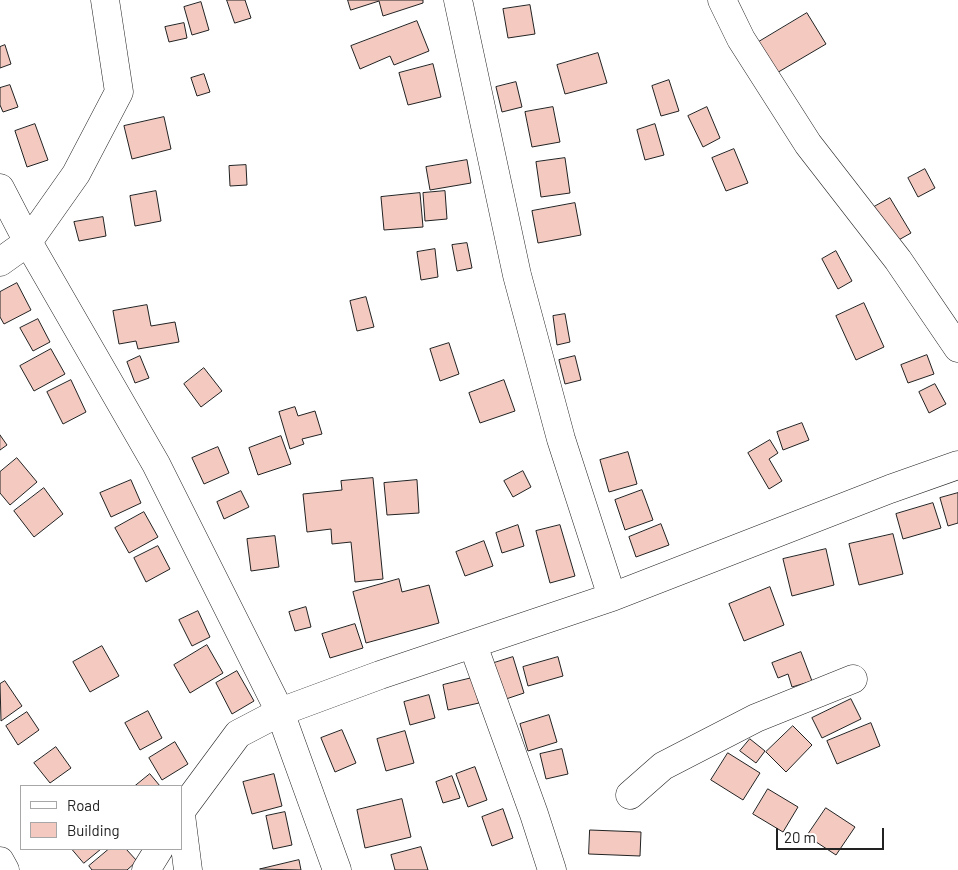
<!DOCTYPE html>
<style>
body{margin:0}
#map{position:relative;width:958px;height:870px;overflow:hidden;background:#fff;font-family:Barlow,sans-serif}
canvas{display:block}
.legend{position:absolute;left:20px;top:785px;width:162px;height:65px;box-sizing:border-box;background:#fff;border:1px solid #a7a7a7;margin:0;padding:6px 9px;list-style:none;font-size:15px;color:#222}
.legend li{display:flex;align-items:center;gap:10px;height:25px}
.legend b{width:25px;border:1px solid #a7a7a7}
.scale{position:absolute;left:776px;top:828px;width:108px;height:22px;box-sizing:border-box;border:2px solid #222;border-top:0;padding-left:6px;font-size:15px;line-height:18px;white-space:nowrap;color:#222;-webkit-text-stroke:4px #fff;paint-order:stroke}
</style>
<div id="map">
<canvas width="958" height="870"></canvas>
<ul class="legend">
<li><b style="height:6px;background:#fff"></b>Road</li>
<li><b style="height:14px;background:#f3c9c0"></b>Building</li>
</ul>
<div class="scale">20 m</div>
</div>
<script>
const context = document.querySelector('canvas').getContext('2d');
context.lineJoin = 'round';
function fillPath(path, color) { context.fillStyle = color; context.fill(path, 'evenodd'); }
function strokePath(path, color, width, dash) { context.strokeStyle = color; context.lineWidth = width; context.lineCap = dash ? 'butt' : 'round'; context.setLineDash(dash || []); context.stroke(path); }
const building = new Path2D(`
 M 227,0 L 245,0 L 251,18 L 235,23 Z
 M 348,0 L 423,0 L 423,3 L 383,16 L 379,1 L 351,10 Z
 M 201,2 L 209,30 L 192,35 L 184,7 Z
 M 530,5 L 535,34 L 508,38 L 503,9 Z
 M 807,13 L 826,44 L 775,74 L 757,43 Z
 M 417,21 L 429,51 L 394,65 L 390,56 L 360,69 L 351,46 Z
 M 184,23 L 187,38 L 169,42 L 165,27 Z
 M 5,45 L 11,64 L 0,68 L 0,47 Z
 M 598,53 L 607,83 L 565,94 L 557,65 Z
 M 433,64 L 441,97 L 408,105 L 399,73 Z
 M 204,74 L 210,92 L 197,96 L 191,78 Z
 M 669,80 L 679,111 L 661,116 L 652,86 Z
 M 516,82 L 522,107 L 502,112 L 496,87 Z
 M 10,85 L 18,107 L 3,112 L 0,105 L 0,88 Z
 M 553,107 L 560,142 L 532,147 L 525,112 Z
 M 707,107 L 720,138 L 703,147 L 688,116 Z
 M 164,117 L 171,149 L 132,159 L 124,126 Z
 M 35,124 L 48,160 L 27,167 L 15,131 Z
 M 655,124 L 664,155 L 645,160 L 637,130 Z
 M 734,149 L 748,183 L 726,191 L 712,158 Z
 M 565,158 L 570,193 L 541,197 L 536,162 Z
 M 467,160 L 471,183 L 430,190 L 426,167 Z
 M 246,165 L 247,185 L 230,186 L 229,166 Z
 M 925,169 L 935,188 L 918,197 L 908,178 Z
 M 156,191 L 161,221 L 135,226 L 130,196 Z
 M 445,191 L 447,219 L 425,221 L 423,193 Z
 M 420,193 L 423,227 L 384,230 L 381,197 Z
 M 890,198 L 911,233 L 895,242 L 874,207 Z
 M 575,203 L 581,235 L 538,243 L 532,211 Z
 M 103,217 L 106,236 L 79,241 L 74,222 Z
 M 467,243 L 472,268 L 457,271 L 452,245 Z
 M 435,249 L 438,277 L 421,280 L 417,252 Z
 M 836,251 L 852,281 L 838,289 L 822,259 Z
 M 17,283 L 31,310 L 4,324 L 0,317 L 0,292 Z
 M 366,297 L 374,327 L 357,331 L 350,301 Z
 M 864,303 L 884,347 L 856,360 L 836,316 Z
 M 147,305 L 151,326 L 175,322 L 179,342 L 138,349 L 136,341 L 119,344 L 113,311 Z
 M 565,314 L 570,342 L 557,345 L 553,316 Z
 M 38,319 L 50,342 L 33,351 L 20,328 Z
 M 449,343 L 459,374 L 440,381 L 430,349 Z
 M 51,349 L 65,374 L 34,391 L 20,366 Z
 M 927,355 L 934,374 L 908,383 L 901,365 Z
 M 140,356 L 149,378 L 135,383 L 127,362 Z
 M 575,356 L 581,380 L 565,384 L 559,360 Z
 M 204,368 L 222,391 L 201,407 L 184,384 Z
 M 71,380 L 86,412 L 63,424 L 47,392 Z
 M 504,380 L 515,411 L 480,423 L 469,393 Z
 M 935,384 L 946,404 L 929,413 L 919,392 Z
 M 295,407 L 298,416 L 315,411 L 322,434 L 302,439 L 304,444 L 290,449 L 279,412 Z
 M 802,423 L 809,440 L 783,450 L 777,432 Z
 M 0,435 L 7,445 L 0,450 Z
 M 281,436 L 291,464 L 258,475 L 249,448 Z
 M 770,440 L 778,453 L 769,459 L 782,481 L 769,489 L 748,453 Z
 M 218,447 L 229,473 L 204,484 L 192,458 Z
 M 628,452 L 637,484 L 609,492 L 600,460 Z
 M 17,458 L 37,482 L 10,505 L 0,493 L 0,472 Z
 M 523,471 L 531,487 L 513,497 L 504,481 Z
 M 373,478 L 383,579 L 355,582 L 351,542 L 332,544 L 331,529 L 307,532 L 303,494 L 342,490 L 341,481 Z
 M 131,480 L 141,503 L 111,517 L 100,493 Z
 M 417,480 L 419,513 L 387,515 L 384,483 Z
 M 44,488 L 63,514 L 34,537 L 14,511 Z
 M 642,490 L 653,520 L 625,530 L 615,500 Z
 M 241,491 L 249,507 L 224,519 L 217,502 Z
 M 958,493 L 958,523 L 948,526 L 940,498 Z
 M 933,503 L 941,528 L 903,539 L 896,514 Z
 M 144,512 L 158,537 L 129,553 L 115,528 Z
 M 661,524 L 669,545 L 636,557 L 629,537 Z
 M 518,525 L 524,546 L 502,553 L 496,533 Z
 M 560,525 L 575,576 L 550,583 L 536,531 Z
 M 893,534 L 903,574 L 859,585 L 849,544 Z
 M 275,536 L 279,567 L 251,571 L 247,539 Z
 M 484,541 L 493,566 L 465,576 L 456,552 Z
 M 158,546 L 170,569 L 146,582 L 134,558 Z
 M 826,549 L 834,585 L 792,596 L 783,559 Z
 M 399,579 L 402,592 L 429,585 L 439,623 L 366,643 L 353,592 Z
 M 770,587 L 784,625 L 744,641 L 729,604 Z
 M 306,607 L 311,627 L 295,631 L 289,612 Z
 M 198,611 L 210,637 L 192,646 L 179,620 Z
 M 355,624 L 363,648 L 330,658 L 322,634 Z
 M 207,645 L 223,673 L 190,693 L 174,665 Z
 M 102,646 L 119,676 L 90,692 L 73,662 Z
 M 801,652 L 812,681 L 792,687 L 788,674 L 778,678 L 772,663 Z
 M 513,657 L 524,693 L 506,699 L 494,663 Z
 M 558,657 L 563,676 L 528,686 L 523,667 Z
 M 237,671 L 254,701 L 232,714 L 216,683 Z
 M 472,678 L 479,703 L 448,710 L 443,685 Z
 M 5,681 L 22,706 L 1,721 L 0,684 Z
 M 429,695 L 435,718 L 410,725 L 404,702 Z
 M 851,699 L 861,719 L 822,738 L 812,718 Z
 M 148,711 L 162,738 L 140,750 L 125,723 Z
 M 27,712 L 39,730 L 18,745 L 6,726 Z
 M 549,715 L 557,742 L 528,751 L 520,724 Z
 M 871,723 L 880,746 L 837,764 L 827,741 Z
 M 793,726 L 812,745 L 786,772 L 766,752 Z
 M 342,730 L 356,763 L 335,772 L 321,738 Z
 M 405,731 L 414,763 L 386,771 L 377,739 Z
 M 750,739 L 765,751 L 756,763 L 740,751 Z
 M 175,742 L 188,764 L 162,780 L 149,758 Z
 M 56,747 L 71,768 L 50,783 L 34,763 Z
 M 562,749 L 568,774 L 546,779 L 540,754 Z
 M 728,753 L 760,773 L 743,800 L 711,780 Z
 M 475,767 L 487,800 L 468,807 L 456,774 Z
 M 150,774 L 160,786 L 135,786 Z
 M 274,774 L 282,806 L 252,814 L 243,782 Z
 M 452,776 L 460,798 L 443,803 L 436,782 Z
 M 768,789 L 798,807 L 783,832 L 753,814 Z
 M 402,799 L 411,837 L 365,848 L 357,810 Z
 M 826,808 L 855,827 L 836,855 L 807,836 Z
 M 503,809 L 513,838 L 492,846 L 482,817 Z
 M 285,812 L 292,845 L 273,849 L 266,816 Z
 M 590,830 L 641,832 L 640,856 L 589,854 Z
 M 421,847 L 428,870 L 395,870 L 391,855 Z
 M 72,849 L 101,849 L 84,863 Z
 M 109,849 L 126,849 L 137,861 L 127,870 L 92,870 L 89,866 Z
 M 299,860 L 301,870 L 260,869 Z`);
fillPath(building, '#f3c9c0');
strokePath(building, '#222', 1);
const minor = new Path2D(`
 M 458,0 L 517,275 L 561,439 L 612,597
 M 722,0 L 741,39 L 808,144 L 898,260 L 958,348
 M 0,188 L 28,242 L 156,464 L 280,712 L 337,870
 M 0,262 L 28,242 L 76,174 L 119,92 L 105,0
 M 473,645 L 534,814 L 552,870
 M 630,795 L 663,766 L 756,718 L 853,679
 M 181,811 L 238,734 L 280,712 L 380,675 L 612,597 L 890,489 L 958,465
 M 181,815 L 188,870
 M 0,861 L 5,870
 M 146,870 L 159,849`);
strokePath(minor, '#222', 29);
strokePath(minor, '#fff', 28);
</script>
